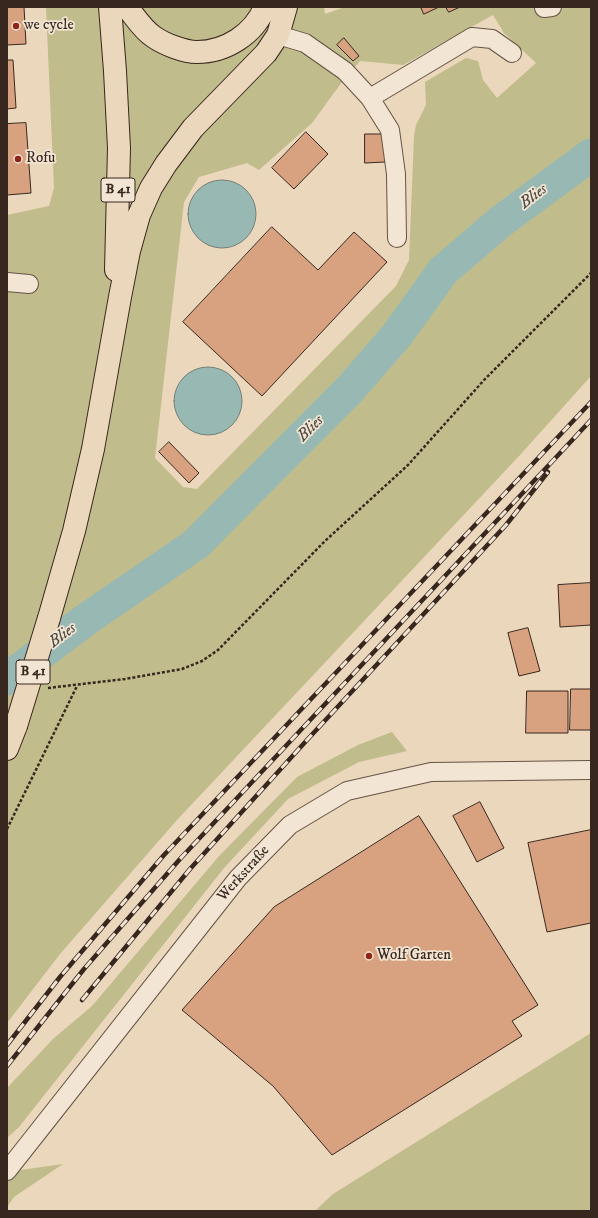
<!DOCTYPE html>
<meta charset="utf-8">
<style>
body{margin:0}
#map{position:relative;width:598px;height:1218px;overflow:hidden;background:#ebd7bb;font-family:"IM FELL DW Pica",serif}
canvas{display:block}
.frame{position:absolute;inset:0;border:8px solid #38271f;pointer-events:none}
</style>
<div id="map">
<canvas width="598" height="1218"></canvas>
<div class="frame"></div>
</div>
<script>
const context = document.querySelector('canvas').getContext('2d');
context.lineJoin = 'round';
function fillPath(path, color) { context.fillStyle = color; context.fill(path, 'evenodd'); }
function strokePath(path, color, width, dash) { context.strokeStyle = color; context.lineWidth = width; context.lineCap = dash ? 'butt' : 'round'; context.setLineDash(dash || []); context.stroke(path); }
function drawText(font, color, halo, rows, align = 'center') {
  context.font = font + ' "IM FELL DW Pica",serif'; context.lineWidth = 3.5; context.setLineDash([]); context.textBaseline = 'middle'; context.strokeStyle = halo; context.fillStyle = color; for (const [text, x, y, turn = 0] of rows) {
    context.save(); context.translate(x, y); context.rotate((+turn || 0) * Math.PI / 180); context.textAlign = isNaN(turn) ? turn : align; if (halo) context.strokeText(text, 0, 0); context.fillText(text, 0, 0); context.restore();
  }
}
fillPath(new Path2D(`
 M 46,7 L 324,7 L 325,14 L 345,7 L 591,7 L 591,376 L 520,455 L 177,820 L 60,954 L 7,1023 L 7,215 L 49,206 L 54,188 ZM 493,15 L 504,33 L 536,63 L 497,98 L 483,80 L 478,61 L 466,58 L 425,82 L 426,105 L 416,125 L 414,136 L 409,260 L 396,286 L 197,489 L 183,487 L 155,458 L 184,202 L 199,177 L 247,163 L 259,170 L 312,123 L 342,82 L 360,61 L 403,65 Z
 M 392,732 L 407,751 L 359,762 L 288,799 L 224,868 L 19,1127 L 7,1138 L 7,1088 L 53,1039 L 92,1006 L 219,856 L 297,777 L 358,745 Z
 M 591,1033 L 591,1211 L 315,1211 L 333,1194 Z
 M 63,1164 L 14,1197 L 7,1207 L 7,1172 Z`), '#c0bc8b');
const water = new Path2D(`
 M188 214a34 34 0 1 1 68 0a34 34 0 1 1-68 0Z
 M174 401a34 34 0 1 1 68 0a34 34 0 1 1-68 0Z`);
fillPath(water, '#98b9b3');
strokePath(water, '#727f78', 1);
strokePath(new Path2D(`
 M 7,679 L 84,621 L 196,544 L 351,388 L 397,335 L 443,271 L 500,222 L 591,155`), '#98b9b3', 33);
const building = new Path2D(`
 M 7,7 L 24,7 L 26,44 L 7,45 Z
 M 421,7 L 439,7 L 424,14 Z
 M 446,7 L 460,7 L 449,12 Z
 M 344,38 L 359,56 L 353,61 L 337,45 Z
 M 7,60 L 13,60 L 16,108 L 7,109 Z
 M 26,123 L 31,193 L 7,195 L 7,124 Z
 M 306,132 L 328,154 L 294,189 L 272,168 Z
 M 365,134 L 384,134 L 385,162 L 365,163 Z
 M 272,227 L 318,270 L 354,232 L 387,262 L 262,396 L 183,322 Z
 M 169,442 L 199,473 L 189,483 L 159,452 Z
 M 591,583 L 591,625 L 560,627 L 558,585 Z
 M 528,628 L 540,671 L 519,676 L 508,633 Z
 M 571,689 L 591,689 L 591,730 L 570,730 Z
 M 527,691 L 568,691 L 568,733 L 526,733 Z
 M 480,802 L 504,848 L 477,862 L 453,816 Z
 M 419,816 L 538,1005 L 512,1021 L 522,1036 L 332,1155 L 273,1086 L 182,1010 L 274,907 Z
 M 591,830 L 591,923 L 547,932 L 528,843 Z`);
fillPath(building, '#d8a280');
strokePath(building, '#38271f', 1);
const minor = new Path2D(`
 M 544,8 L 552,7
 M 278,35 L 305,43 L 345,71 L 370,98 L 390,130 L 396,174 L 397,238
 M 370,98 L 472,37 L 492,39 L 512,53
 M 7,282 L 29,284
 M 7,1171 L 238,878 L 290,825 L 347,791 L 431,772 L 591,770`);
const highway = new Path2D(`
 M 110,7 L 115,71 L 119,148 L 116,270
 M 127,7 C 135,17 143,30 154,37 C 164,44 184,52 197,52 C 226,52 254,34 265,7
 M 49,618 L 74,531 L 93,449 L 120,297 L 129,251 L 139,215 L 151,188 L 166,164 L 193,128 L 266,53 L 278,35 L 286,7
 M 7,749 L 16,726`);
strokePath(minor, '#655346', 20);
strokePath(highway, '#38271f', 24);
strokePath(new Path2D(`
 M 48,688 L 125,679 L 182,669 L 202,661 L 218,650 L 325,541 L 408,465 L 485,379 L 591,273
 M 7,829 L 77,686`), '#38271f', 2.5, [3, 2]);
strokePath(minor, '#f2e5d3', 18);
strokePath(highway, '#ebd7bb', 22);
const rail = new Path2D(`
 M 82,1000 L 190,869 L 307,740 L 506,525 L 548,472
 M 7,1045 L 60,977 L 164,855 L 591,402
 M 7,1066 L 84,969 L 180,859 L 591,420`);
strokePath(rail, '#38271f', 4.5);
strokePath(rail, '#f2e5d3', 3, [9]);
const highwayBridge = new Path2D(`
 M 16,726 L 49,618`);
strokePath(highwayBridge, '#38271f', 24, []);
strokePath(highwayBridge, '#ebd7bb', 22);
for (const [x, y, r, color] of [
 [16,26,4,"#8f2418"],
 [18,159,4,"#8f2418"],
 [369,956,4,"#8f2418"]
]) { const dot = new Path2D(); dot.arc(x, y, r, 0, 2 * Math.PI); context.fillStyle = color; context.fill(dot); strokePath(dot, '#f2e5d3', 1.5); }
for (const [x, y, w] of [
 [118,190,34],
 [33,672,34]
]) { const box = new Path2D(); box.roundRect(x - w / 2, y - 12, w, 24, 3); context.fillStyle = '#f2e5d3'; context.fill(box); strokePath(box, '#38271f', 1); }
drawText('bold 14px', '#38271f', null, [
 ["B 41",118,190],
 ["B 41",33,672]
]);
drawText('15px', '#38271f', '#f2e5d3', [
 ["we cycle",24,26],
 ["Rofu",26,159],
 ["Wolf Garten",377,956]
], 'left');
drawText('15px', '#38271f', '#f2e5d3', [
 ["Werkstraße",244,874,-48]
]);
drawText('italic 16px', '#504c44', '#f2e5d3', [
 ["Blies",534,197,-37],
 ["Blies",311,429,-45],
 ["Blies",63,636,-37]
]);
</script>
